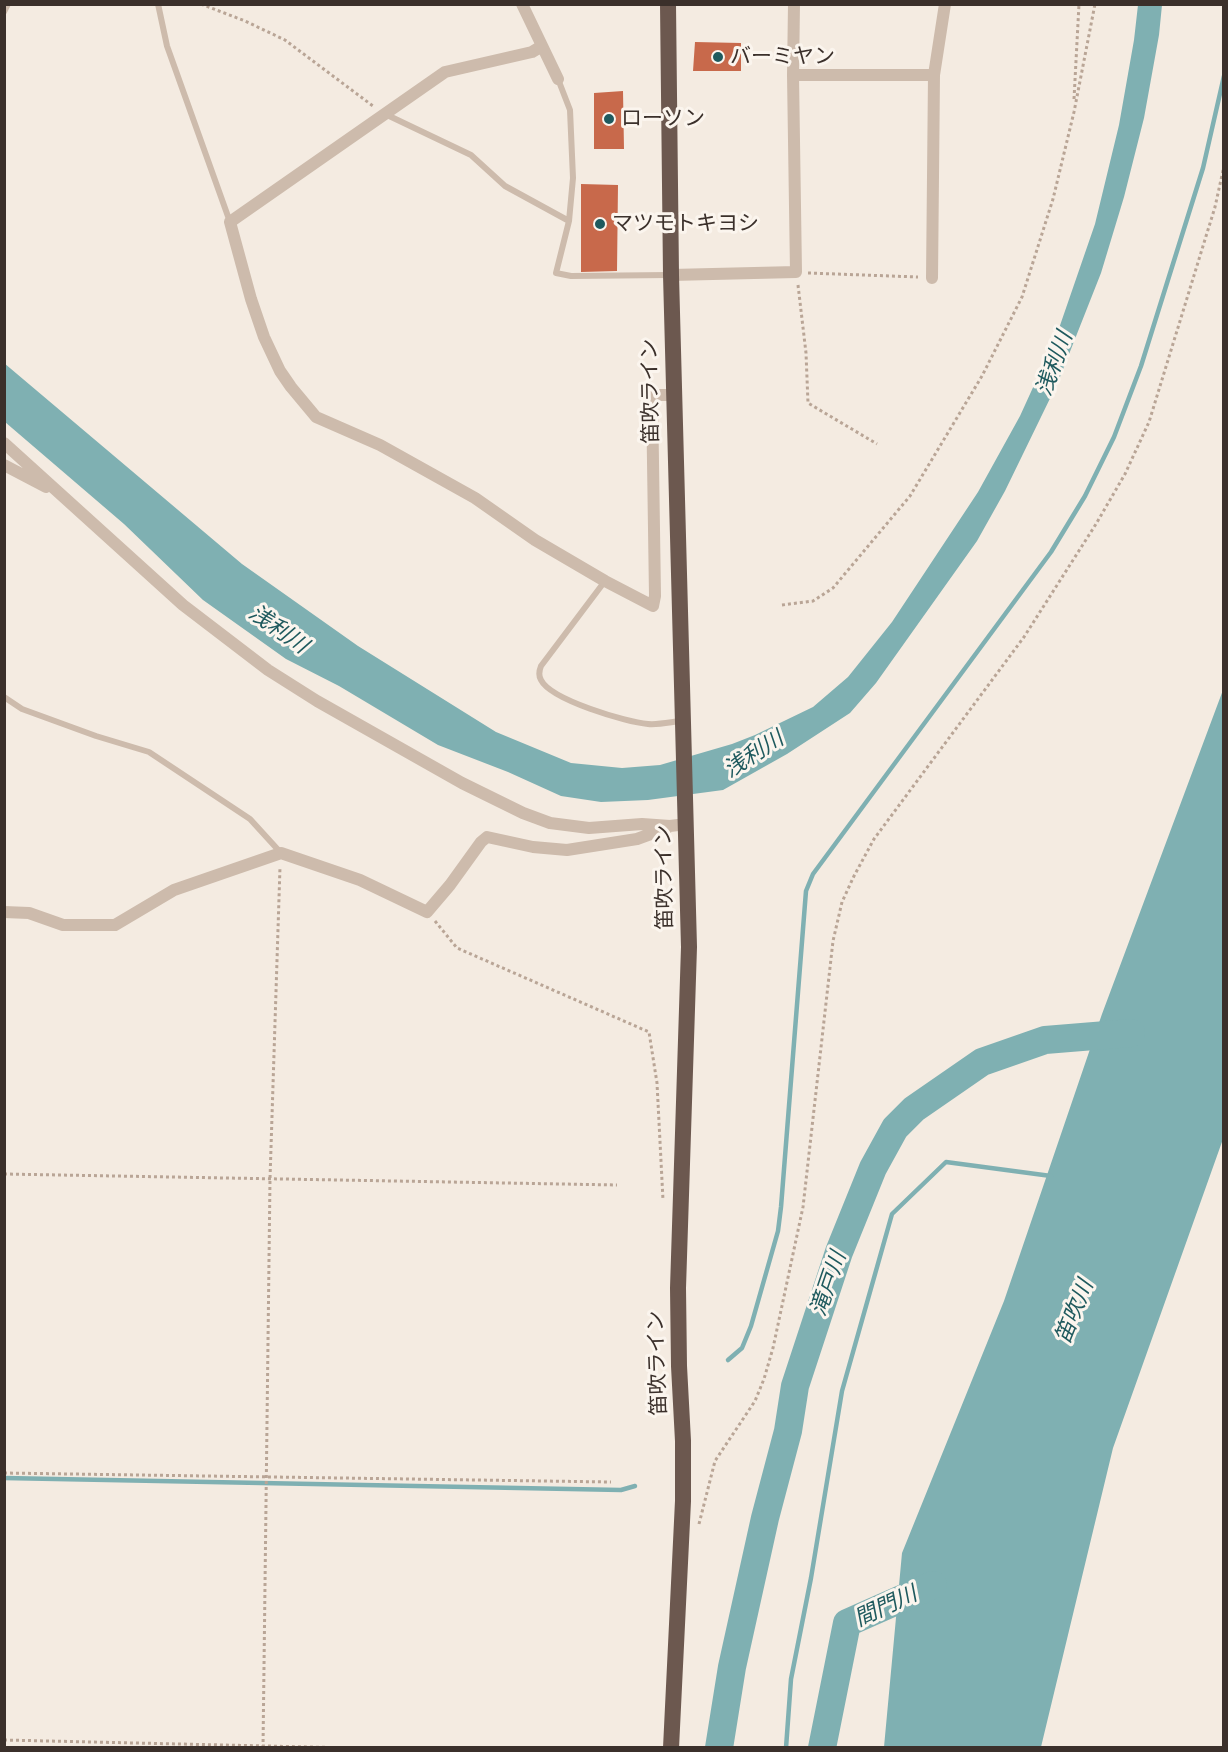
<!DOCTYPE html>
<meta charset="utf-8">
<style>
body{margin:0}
#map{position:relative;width:1228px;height:1752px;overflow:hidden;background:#f4ebe1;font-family:"Fira Sans",sans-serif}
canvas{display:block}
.frame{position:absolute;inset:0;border:6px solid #3b302b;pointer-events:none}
</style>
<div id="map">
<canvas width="1228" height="1752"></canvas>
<div class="frame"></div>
</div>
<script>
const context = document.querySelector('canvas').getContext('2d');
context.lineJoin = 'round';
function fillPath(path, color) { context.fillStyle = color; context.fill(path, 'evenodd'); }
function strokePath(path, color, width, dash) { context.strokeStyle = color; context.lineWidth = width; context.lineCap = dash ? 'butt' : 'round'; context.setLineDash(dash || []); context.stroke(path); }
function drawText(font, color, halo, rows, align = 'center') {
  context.font = font + ' "Fira Sans","Noto Sans JP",sans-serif'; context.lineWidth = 6; context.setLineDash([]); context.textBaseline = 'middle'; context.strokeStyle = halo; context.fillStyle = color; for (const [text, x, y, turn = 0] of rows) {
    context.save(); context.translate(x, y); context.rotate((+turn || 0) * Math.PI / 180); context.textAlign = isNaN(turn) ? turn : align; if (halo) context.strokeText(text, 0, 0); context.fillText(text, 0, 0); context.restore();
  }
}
fillPath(new Path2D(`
 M 1138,5 L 1162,5 L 1159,35 L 1144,118 L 1124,197 L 1101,273 L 1058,382 L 1005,491 L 977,541 L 876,683 L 850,713 L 787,754 L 723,790 L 648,800 L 601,802 L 561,796 L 508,772 L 438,745 L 339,686 L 286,659 L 203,600 L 124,524 L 5,422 L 4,363 L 242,564 L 358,646 L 496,732 L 571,763 L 622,768 L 660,765 L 732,744 L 755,735 L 813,707 L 848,677 L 892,622 L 978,492 L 1020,416 L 1056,337 L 1095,224 L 1119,125 L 1134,40 Z
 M 1223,690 L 1223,1139 L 1113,1448 L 1041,1747 L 884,1747 L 902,1553 L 1004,1301 L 1102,1014 Z`), '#7fb0b2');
strokePath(new Path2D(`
 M 728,1360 L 742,1348 L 751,1326 L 778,1231 L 781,1207 L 806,891 L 813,874 L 1051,552 L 1085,496 L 1114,437 L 1141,366 L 1203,168 L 1224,76
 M 4,1478 L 621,1490 L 635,1486
 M 786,1748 L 791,1679 L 811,1578 L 842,1391 L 892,1214 L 946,1162 L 1051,1176`), '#7fb0b2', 4.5);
strokePath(new Path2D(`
 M 719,1748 L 732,1667 L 765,1518 L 788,1431 L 795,1386 L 839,1252 L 873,1168 L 895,1128 L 914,1109 L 982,1062 L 1045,1040 L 1131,1033
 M 822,1748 L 847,1623 L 933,1585`), '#7fb0b2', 28);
fillPath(new Path2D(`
 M 695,42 L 741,43 L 741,71 L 693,71 Z
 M 623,91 L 624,149 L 594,149 L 594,93 Z
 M 581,184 L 618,185 L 617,271 L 581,272 Z`), '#c8694b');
strokePath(new Path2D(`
 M 201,4 L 245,21 L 285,40 L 373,106
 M 1074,99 L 1079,4
 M 808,273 L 918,277
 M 798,285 L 806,353 L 808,403 L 877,444
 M 782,605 L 813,601 L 833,588 L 910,496 L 982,376 L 1022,297 L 1053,199 L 1074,112 L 1095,4
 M 435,921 L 457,948 L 649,1032 L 657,1083 L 663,1200
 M 4,1174 L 617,1185
 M 4,1473 L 611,1482
 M 699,1524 L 715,1461 L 755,1401 L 764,1379 L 773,1348 L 803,1207 L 833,941 L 842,902 L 854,876 L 874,839 L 1024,637 L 1096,524 L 1125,474 L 1149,422 L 1215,207 L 1224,166
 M 4,1740 L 354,1748
 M 263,1748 L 270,1179 L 280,867`), '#b9a596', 3, [3, 3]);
strokePath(new Path2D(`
 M 158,4 L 167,46 L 230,222
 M 4,12 L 8,4
 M 558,79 L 570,110 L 573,178 L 569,221 L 556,273 L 571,276 L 669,275
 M 385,114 L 471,155 L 505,186 L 569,221
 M 605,581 L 541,666 C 539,671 538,675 541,680 C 551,700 626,722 648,724 C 659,725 671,722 681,721
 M 4,697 L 22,709 L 96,736 L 149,752 L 250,819 L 281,853`), '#cdbbac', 6);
strokePath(new Path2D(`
 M 522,4 L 558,79
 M 542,46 L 532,52 L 445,72 L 230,222 L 251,299 L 264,337 L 280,371 L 291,387 L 316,417 L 380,445 L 475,498 L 535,540 L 605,581 L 653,606 L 655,596 L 652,395 L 674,395
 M 793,75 L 934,75
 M 671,275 L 796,272 L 793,75 L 794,4
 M 932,278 L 934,75 L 945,4
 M 4,443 L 183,605 L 268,670 L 317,701 L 462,783 L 523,813 L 550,823 L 589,828 L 642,824 L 670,826 L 686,824
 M 4,465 L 46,487
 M 4,912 L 29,913 L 63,925 L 115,925 L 174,890 L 281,853 L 360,880 L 427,912 L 450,885 L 481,842 L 487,837 L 533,847 L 567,850 L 637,839 L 667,828`), '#cdbbac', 12);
strokePath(new Path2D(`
 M 668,4 L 671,275 L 689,947 L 678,1288 L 679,1366 L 683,1441 L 683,1501 L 671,1748`), '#6c584f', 16);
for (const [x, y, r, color] of [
 [718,57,6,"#1f5a5e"],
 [609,119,6,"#1f5a5e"],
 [600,224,6,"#1f5a5e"]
]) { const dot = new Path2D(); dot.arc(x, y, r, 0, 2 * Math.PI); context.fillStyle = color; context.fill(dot); strokePath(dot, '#fbf5ee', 2); }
drawText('21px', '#3b302b', '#fbf5ee', [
 ["バーミヤン",730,57],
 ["ローソン",621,119],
 ["マツモトキヨシ",612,224]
], 'left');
drawText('21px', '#3b302b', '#fbf5ee', [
 ["笛吹ライン",651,391,-91],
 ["笛吹ライン",665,877,-91],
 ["笛吹ライン",658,1363,-92]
]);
drawText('italic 22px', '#1f5a5e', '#fbf5ee', [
 ["浅利川",1055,364,-70],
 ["浅利川",278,630,35],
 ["浅利川",754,755,-33],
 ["滝戸川",829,1284,-71],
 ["笛吹川",1075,1312,-68],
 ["間門川",886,1607,-25]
]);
</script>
